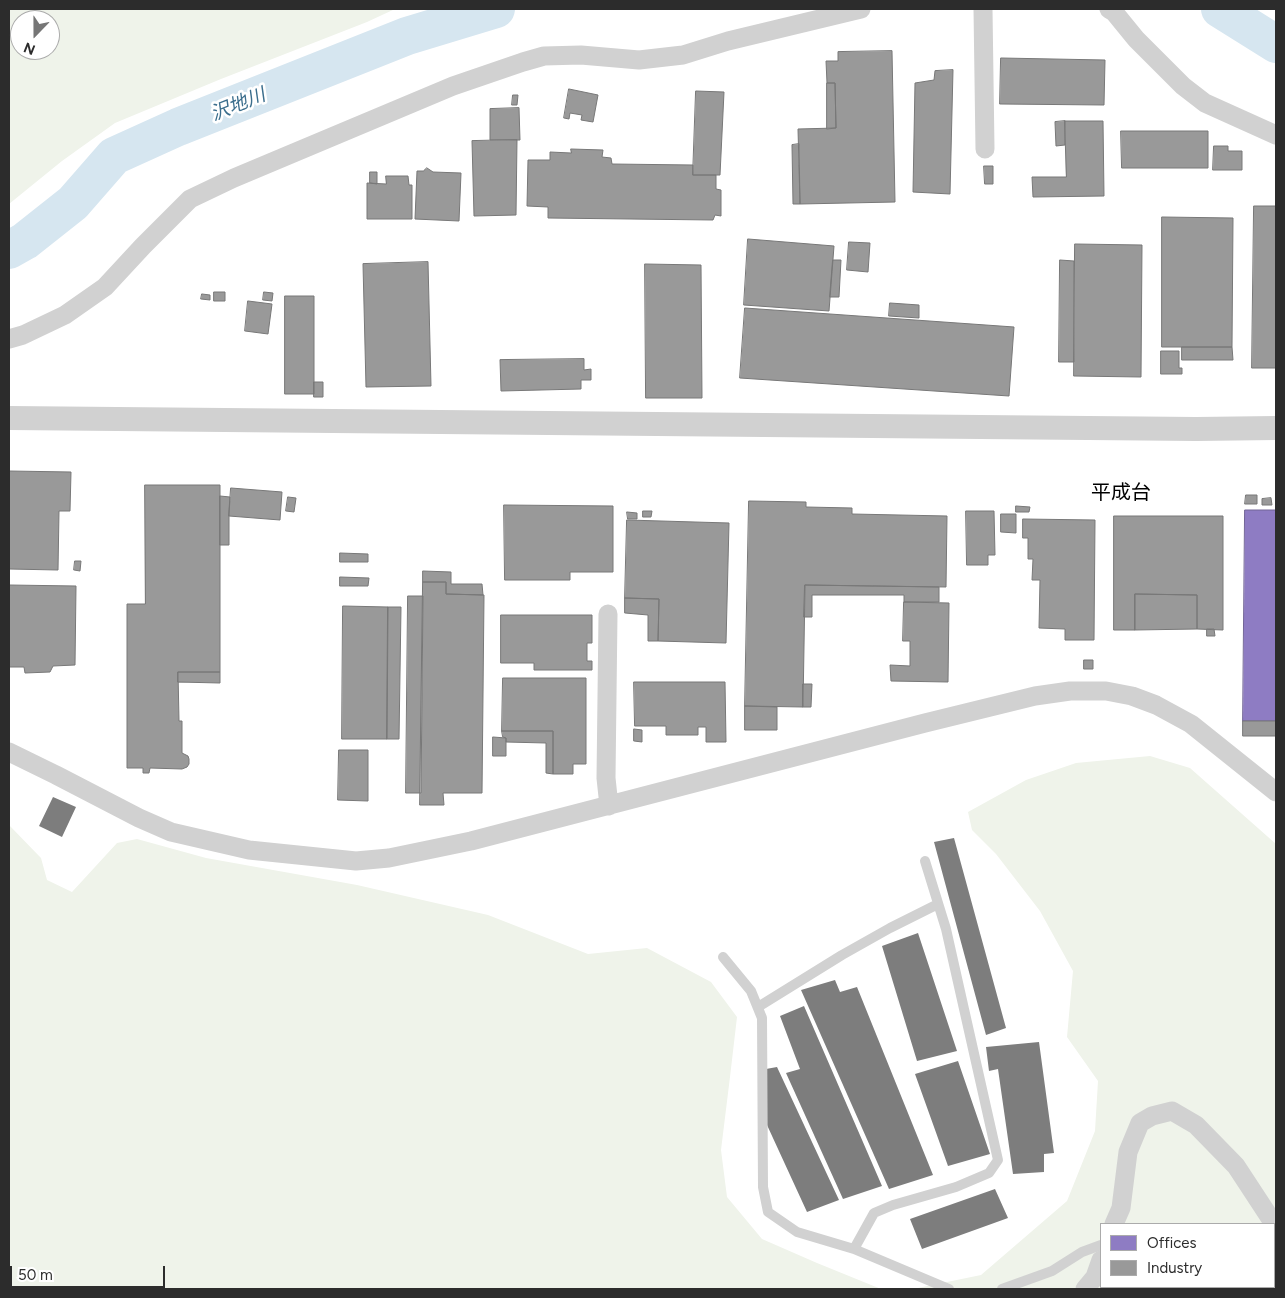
<!DOCTYPE html>
<meta charset="utf-8">
<style>
body{margin:0}
#map{position:relative;width:1285px;height:1298px;overflow:hidden;background:#fff;font-family:Figtree,sans-serif}
canvas{display:block}
.frame{position:absolute;inset:0;border:10px solid #2c2c2c;pointer-events:none}
.legend{position:absolute;left:1100px;top:1223px;width:175px;height:65px;box-sizing:border-box;background:#fff;border:1px solid #ababab;margin:0;padding:6px 9px;list-style:none;font-size:15px;color:#2c2c2c}
.legend li{display:flex;align-items:center;gap:10px;height:25px}
.legend b{width:25px;border:1px solid #ababab}
.north{position:absolute;left:10px;top:10px;width:50px;height:50px;box-sizing:border-box;background:#fff;border:1px solid #ababab;border-radius:50%;rotate:202deg;font-size:14px;font-weight:700;line-height:20px;text-align:center;color:#2c2c2c}
.north::after{content:'';display:block;margin:auto;width:18px;height:22px;background:#767676;clip-path:polygon(50% 0,100% 100%,50% 72%,0 100%)}
.scale{position:absolute;left:10px;top:1266px;width:155px;height:22px;box-sizing:border-box;border:2px solid #2c2c2c;border-top:0;padding-left:6px;font-size:15px;line-height:18px;white-space:nowrap;color:#2c2c2c;-webkit-text-stroke:4px #fff;paint-order:stroke}
</style>
<div id="map">
<canvas width="1285" height="1298"></canvas>
<div class="frame"></div>
<ul class="legend">
<li><b style="height:14px;background:#8e7cc3"></b>Offices</li>
<li><b style="height:14px;background:#999"></b>Industry</li>
</ul>
<div class="north">N</div>
<div class="scale">50 m</div>
</div>
<script>
const context = document.querySelector('canvas').getContext('2d');
context.lineJoin = 'round';
function fillPath(path, color) { context.fillStyle = color; context.fill(path, 'evenodd'); }
function strokePath(path, color, width, dash) { context.strokeStyle = color; context.lineWidth = width; context.lineCap = dash ? 'butt' : 'round'; context.setLineDash(dash || []); context.stroke(path); }
function drawText(font, color, halo, rows, align = 'center') {
  context.font = font + ' Figtree,"Noto Sans JP",sans-serif'; context.lineWidth = 5; context.setLineDash([]); context.textBaseline = 'middle'; context.strokeStyle = halo; context.fillStyle = color; for (const [text, x, y, turn = 0] of rows) {
    context.save(); context.translate(x, y); context.rotate((+turn || 0) * Math.PI / 180); context.textAlign = isNaN(turn) ? turn : align; if (halo) context.strokeText(text, 0, 0); context.fillText(text, 0, 0); context.restore();
  }
}
fillPath(new Path2D(`
 M 9,9 L 395,9 L 367,22 L 221,79 L 115,123 L 62,161 L 9,204 ZM 20,20 L 50,20 L 50,50 L 20,50 Z
 M 1150,756 L 1190,768 L 1276,844 L 1276,1289 L 913,1289 L 981,1275 L 1067,1201 L 1095,1131 L 1098,1081 L 1067,1037 L 1073,971 L 1040,911 L 996,854 L 972,830 L 968,812 L 1026,780 L 1076,763 ZM 1101,1224 L 1274,1224 L 1274,1287 L 1101,1287 Z
 M 9,825 L 41,858 L 47,880 L 72,892 L 117,843 L 137,839 L 206,858 L 357,885 L 488,915 L 588,954 L 647,948 L 711,982 L 737,1017 L 730,1077 L 721,1150 L 727,1197 L 762,1239 L 817,1263 L 881,1289 L 9,1289 Z`), '#eff3ea');
const offices = new Path2D(`
 M 1245,510 L 1276,510 L 1276,721 L 1243,721 Z`);
fillPath(offices, '#8e7cc3');
strokePath(offices, '#716496', 1);
const industry = new Path2D(`
 M 892,51 L 895,202 L 800,204 L 798,129 L 836,128 L 835,83 L 827,83 L 826,61 L 838,61 L 838,52 Z
 M 1001,58 L 1105,60 L 1104,105 L 1000,104 Z
 M 953,70 L 950,194 L 913,192 L 915,83 L 934,80 L 935,71 Z
 M 827,83 L 835,83 L 836,128 L 827,129 Z
 M 569,89 L 598,95 L 593,122 L 581,120 L 582,115 L 570,113 L 569,119 L 564,118 Z
 M 696,91 L 724,92 L 720,175 L 693,175 Z
 M 513,95 L 518,95 L 517,105 L 512,105 Z
 M 519,108 L 520,140 L 490,140 L 490,109 Z
 M 1065,121 L 1103,121 L 1104,196 L 1033,197 L 1032,177 L 1066,177 Z
 M 1065,121 L 1065,145 L 1056,146 L 1055,122 Z
 M 1121,131 L 1208,131 L 1208,168 L 1122,168 Z
 M 517,140 L 516,215 L 474,216 L 472,141 Z
 M 799,144 L 800,204 L 793,204 L 792,145 Z
 M 1214,146 L 1228,146 L 1228,151 L 1242,151 L 1242,170 L 1213,170 Z
 M 571,149 L 603,150 L 602,157 L 611,158 L 612,164 L 693,165 L 693,175 L 716,175 L 716,189 L 721,190 L 721,216 L 715,215 L 713,220 L 548,218 L 548,207 L 527,206 L 528,160 L 550,160 L 550,152 L 571,153 Z
 M 984,166 L 993,166 L 993,184 L 985,184 Z
 M 427,168 L 433,172 L 461,173 L 459,221 L 415,219 L 417,171 L 423,171 Z
 M 370,172 L 377,172 L 377,184 L 370,183 Z
 M 386,176 L 408,176 L 409,185 L 412,185 L 412,219 L 367,219 L 367,183 L 386,184 Z
 M 1254,206 L 1276,206 L 1276,368 L 1252,368 Z
 M 1162,217 L 1233,218 L 1232,347 L 1162,347 Z
 M 748,239 L 834,246 L 829,311 L 744,305 Z
 M 849,242 L 870,243 L 868,272 L 847,270 Z
 M 1075,244 L 1142,245 L 1141,377 L 1074,376 Z
 M 833,260 L 841,260 L 839,297 L 830,297 Z
 M 1060,260 L 1074,261 L 1074,362 L 1059,362 Z
 M 428,262 L 431,386 L 366,387 L 363,264 Z
 M 645,264 L 701,265 L 702,398 L 646,398 Z
 M 214,292 L 225,292 L 225,301 L 214,301 Z
 M 264,292 L 273,293 L 272,301 L 263,300 Z
 M 202,294 L 210,295 L 210,300 L 201,299 Z
 M 285,296 L 314,296 L 314,394 L 285,394 Z
 M 248,301 L 272,304 L 268,334 L 245,331 Z
 M 890,303 L 919,305 L 919,318 L 889,316 Z
 M 745,308 L 1014,327 L 1009,396 L 740,378 Z
 M 1182,347 L 1232,347 L 1233,360 L 1182,360 Z
 M 1161,351 L 1179,351 L 1179,368 L 1182,368 L 1182,374 L 1161,374 Z
 M 584,359 L 584,370 L 591,369 L 591,380 L 581,380 L 581,389 L 501,391 L 500,360 Z
 M 314,382 L 323,382 L 323,397 L 314,397 Z
 M 9,471 L 71,472 L 70,511 L 59,511 L 58,570 L 9,569 Z
 M 145,485 L 220,485 L 220,672 L 178,672 L 179,721 L 182,721 L 182,753 L 188,756 L 189,759 L 189,764 L 187,767 L 182,769 L 150,768 L 149,773 L 143,773 L 143,768 L 127,768 L 127,604 L 145,604 Z
 M 231,488 L 282,492 L 280,520 L 229,516 Z
 M 1246,495 L 1257,495 L 1257,504 L 1245,504 Z
 M 220,496 L 230,497 L 229,516 L 229,545 L 220,545 Z
 M 288,497 L 296,498 L 294,512 L 286,511 Z
 M 1271,498 L 1272,505 L 1262,505 L 1262,499 Z
 M 749,501 L 806,502 L 806,507 L 852,508 L 852,514 L 947,516 L 946,587 L 805,585 L 803,707 L 745,706 Z
 M 504,505 L 613,506 L 613,572 L 570,572 L 570,580 L 505,580 Z
 M 1016,506 L 1030,507 L 1029,512 L 1016,512 Z
 M 643,511 L 652,511 L 651,517 L 643,517 Z
 M 966,511 L 994,511 L 995,555 L 988,555 L 988,565 L 967,565 Z
 M 627,512 L 637,513 L 637,519 L 628,519 Z
 M 1001,514 L 1016,514 L 1016,533 L 1001,532 Z
 M 1114,516 L 1223,516 L 1223,630 L 1197,629 L 1197,595 L 1135,594 L 1135,630 L 1114,630 Z
 M 1023,519 L 1095,520 L 1094,640 L 1065,640 L 1065,629 L 1039,628 L 1040,580 L 1032,580 L 1033,559 L 1028,559 L 1028,538 L 1023,538 Z
 M 627,520 L 729,523 L 726,643 L 658,641 L 659,599 L 625,598 Z
 M 340,553 L 368,554 L 368,562 L 340,562 Z
 M 75,561 L 81,561 L 80,571 L 74,570 Z
 M 423,571 L 451,572 L 451,584 L 482,584 L 483,595 L 446,594 L 446,582 L 423,582 Z
 M 340,577 L 369,578 L 368,586 L 340,586 Z
 M 423,582 L 446,582 L 446,594 L 484,595 L 482,793 L 443,793 L 444,805 L 420,805 Z
 M 9,585 L 76,586 L 75,665 L 53,666 L 50,672 L 25,673 L 24,667 L 9,667 Z
 M 805,585 L 939,587 L 939,602 L 904,602 L 904,595 L 812,595 L 812,617 L 804,617 Z
 M 1135,594 L 1197,595 L 1197,629 L 1135,630 Z
 M 408,596 L 423,596 L 421,793 L 406,793 Z
 M 625,598 L 659,599 L 658,641 L 648,641 L 648,615 L 625,613 Z
 M 904,602 L 949,603 L 948,682 L 891,681 L 890,665 L 910,666 L 910,641 L 903,641 Z
 M 343,606 L 388,607 L 387,739 L 342,739 Z
 M 388,607 L 401,607 L 399,739 L 387,739 Z
 M 501,615 L 592,615 L 592,643 L 587,643 L 587,661 L 592,661 L 592,670 L 534,670 L 534,663 L 501,663 Z
 M 1207,629 L 1214,629 L 1215,636 L 1207,636 Z
 M 1084,660 L 1093,660 L 1093,669 L 1084,669 Z
 M 178,672 L 220,672 L 220,683 L 178,682 Z
 M 503,678 L 586,678 L 586,764 L 573,764 L 573,774 L 553,774 L 553,731 L 502,731 Z
 M 634,682 L 725,682 L 726,742 L 706,742 L 706,727 L 698,727 L 698,735 L 666,735 L 666,726 L 635,726 Z
 M 803,684 L 812,684 L 811,707 L 803,707 Z
 M 745,706 L 777,707 L 777,730 L 745,730 Z
 M 1243,721 L 1276,721 L 1276,736 L 1243,736 Z
 M 634,729 L 642,730 L 642,742 L 634,741 Z
 M 502,731 L 553,731 L 553,774 L 546,773 L 546,743 L 506,742 L 506,738 L 503,737 Z
 M 493,737 L 506,738 L 506,756 L 493,756 Z
 M 339,750 L 368,750 L 368,801 L 338,800 Z`);
fillPath(industry, '#999');
strokePath(industry, '#787878', 1);
strokePath(new Path2D(`
 M 1220,9 L 1276,44
 M 9,250 L 25,241 L 73,203 L 114,156 L 178,127 L 407,36 L 496,9`), '#d6e6f0', 38);
fillPath(new Path2D(`
 M 53,797 L 76,807 L 62,837 L 39,826 Z
 M 954,838 L 1006,1028 L 986,1035 L 934,842 Z
 M 918,933 L 957,1051 L 917,1061 L 882,946 Z
 M 835,980 L 840,992 L 857,987 L 933,1175 L 889,1189 L 801,990 Z
 M 804,1006 L 882,1186 L 843,1199 L 786,1073 L 800,1069 L 780,1016 Z
 M 1039,1042 L 1054,1153 L 1044,1154 L 1044,1172 L 1013,1174 L 998,1069 L 989,1071 L 986,1047 Z
 M 958,1061 L 990,1154 L 948,1166 L 915,1074 Z
 M 777,1067 L 839,1200 L 807,1212 L 767,1125 L 766,1069 Z
 M 995,1189 L 1008,1218 L 922,1249 L 910,1219 Z`), '#7d7d7d');
strokePath(new Path2D(`
 M 925,861 L 946,929 L 998,1160 L 989,1173 L 956,1187 L 893,1205 L 874,1213 L 854,1249 L 949,1289
 M 723,957 L 751,991 L 762,1018 L 763,1187 L 768,1212 L 797,1232 L 854,1249
 M 758,1007 L 842,955 L 890,928 L 938,904
 M 1002,1289 L 1052,1271 L 1082,1252 L 1101,1245`), '#d1d1d1', 10);
strokePath(new Path2D(`
 M 983,9 L 985,149
 M 1109,9 L 1114,12 L 1136,39 L 1183,86 L 1205,103 L 1276,135
 M 9,339 L 23,335 L 65,315 L 105,287 L 143,246 L 190,199 L 234,178 L 453,86 L 523,62 L 544,56 L 581,55 L 639,60 L 683,55 L 728,41 L 861,9
 M 608,614 L 606,778 L 609,806
 M 9,752 L 56,775 L 139,818 L 171,832 L 249,850 L 356,861 L 389,858 L 471,841 L 925,723 L 1035,696 L 1070,691 L 1106,691 L 1132,696 L 1156,705 L 1191,724 L 1276,792
 M 1114,1224 L 1121,1208 L 1128,1152 L 1140,1123 L 1152,1116 L 1172,1111 L 1196,1125 L 1236,1166 L 1276,1227
 M 1085,1289 L 1095,1277 L 1101,1260`), '#d1d1d1', 19);
strokePath(new Path2D(`
 M 9,418 L 1196,429 L 1276,428`), '#d1d1d1', 24);
drawText('italic 19px', '#3b6e8d', '#fff', [
 ["沢地川",238,105,-22]
]);
drawText('20px', '#000', '#fff', [
 ["平成台",1121,493]
]);
</script>
